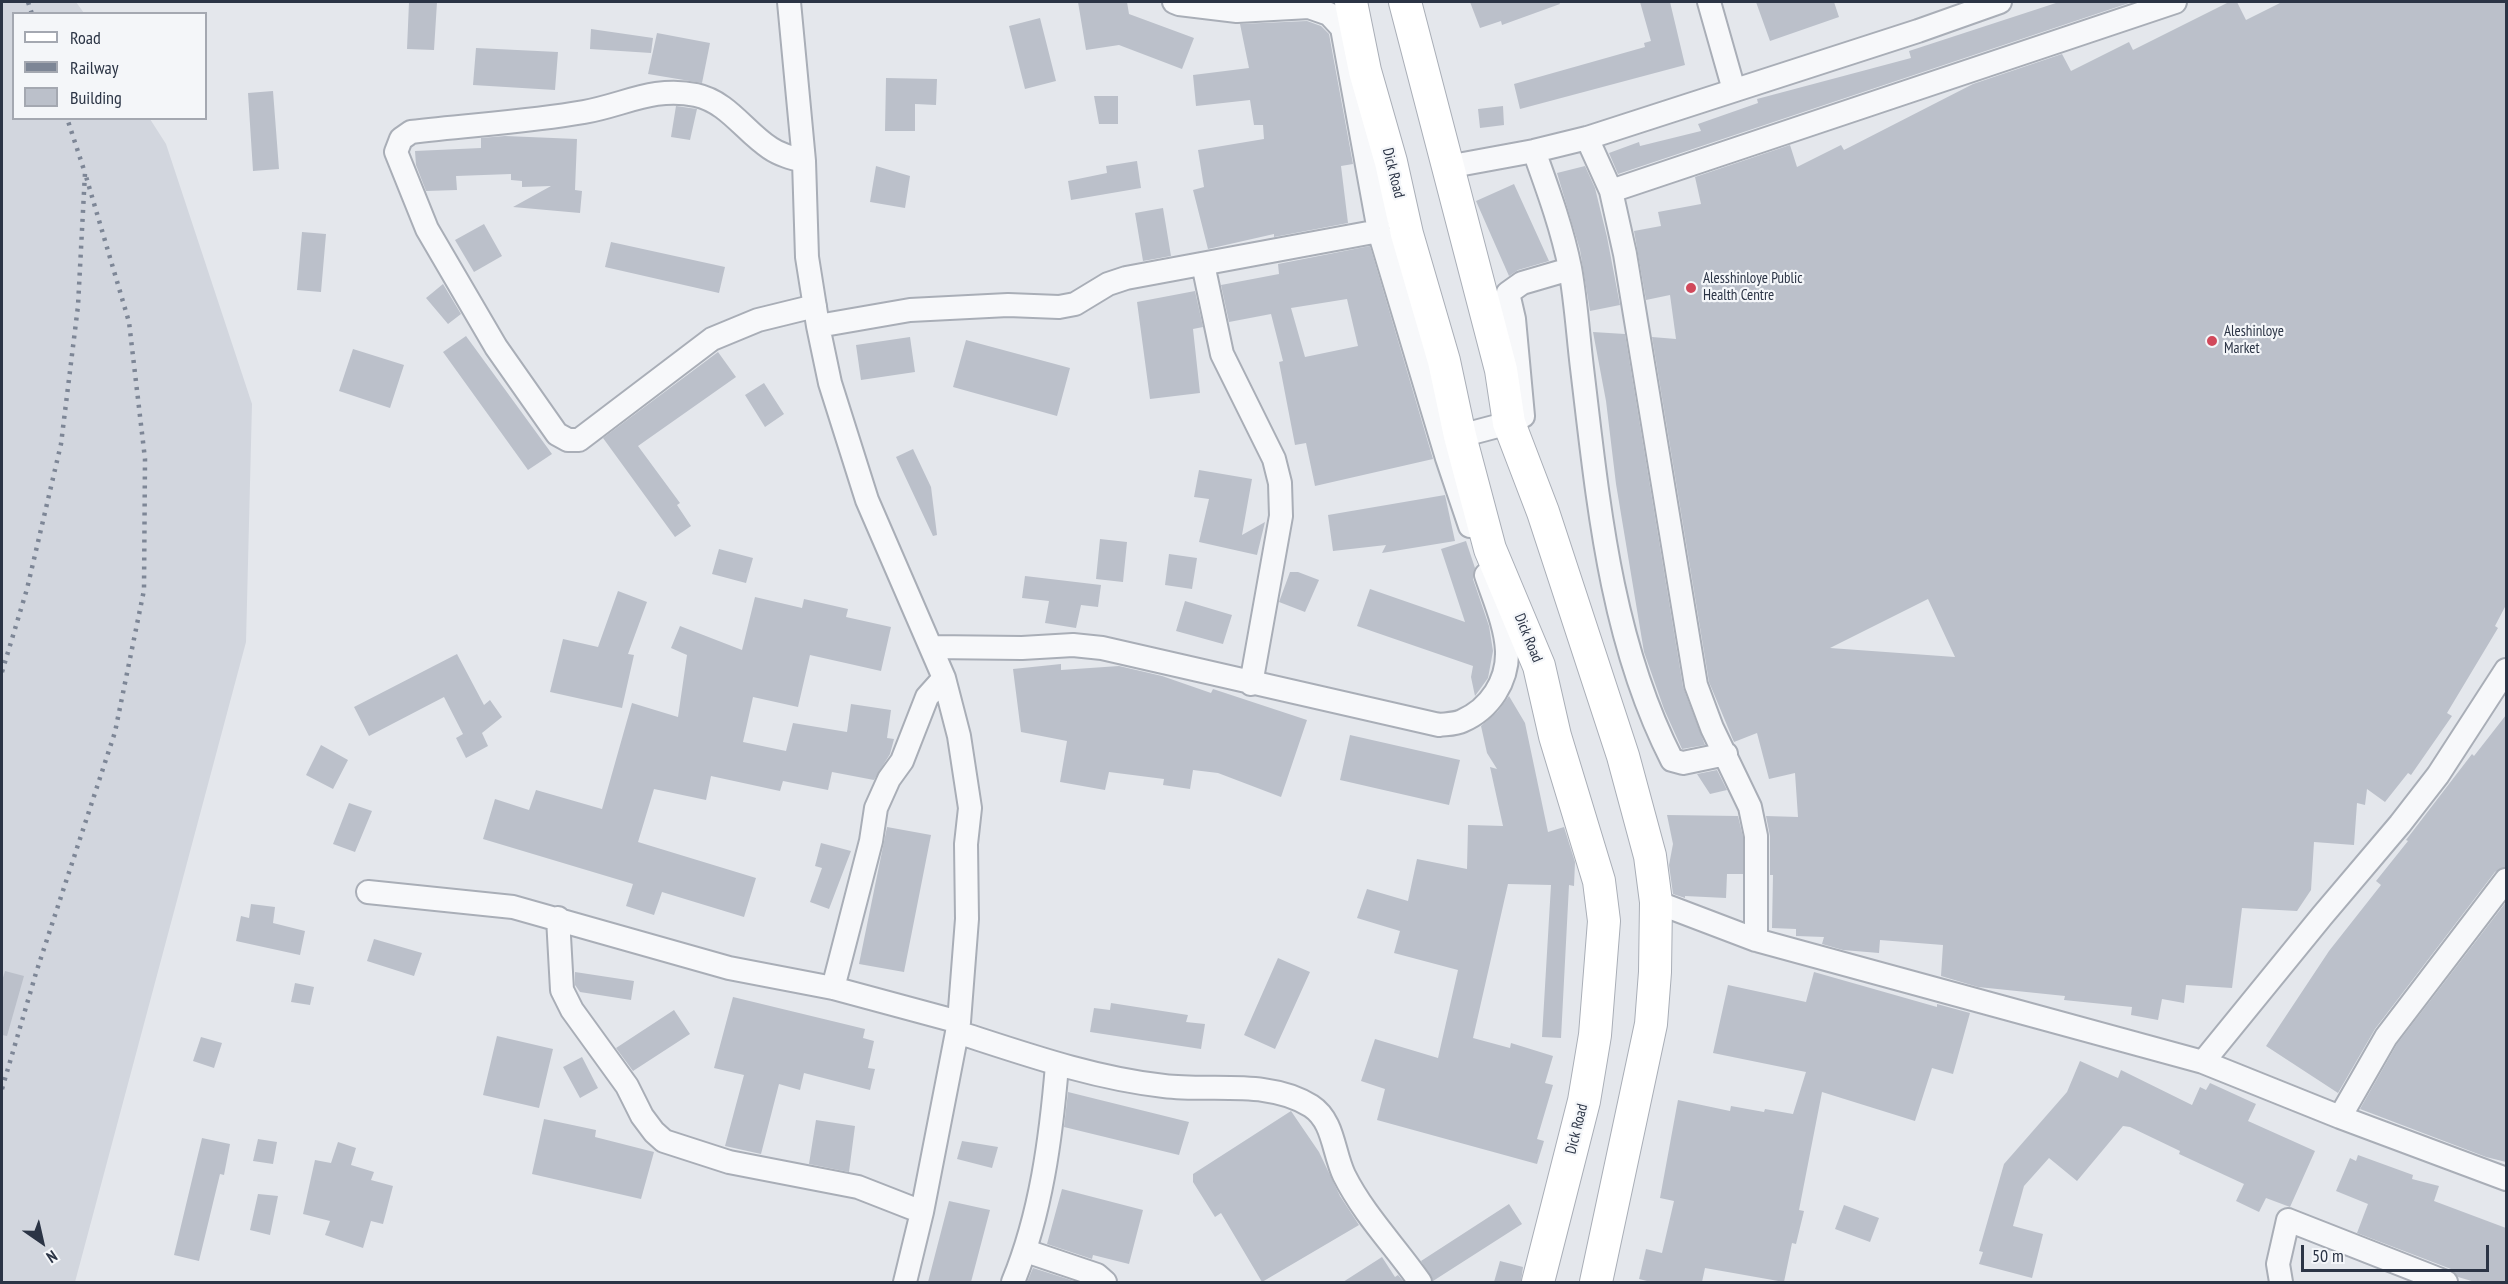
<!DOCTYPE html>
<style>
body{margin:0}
#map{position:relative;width:2508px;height:1284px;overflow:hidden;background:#e4e7ec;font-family:"PT Sans Narrow",sans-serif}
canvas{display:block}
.frame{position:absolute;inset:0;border:3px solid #2b3445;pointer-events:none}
.legend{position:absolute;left:12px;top:12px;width:195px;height:108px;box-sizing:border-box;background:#f4f6f9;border:2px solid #a4a8b1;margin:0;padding:8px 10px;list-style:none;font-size:18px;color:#2b3445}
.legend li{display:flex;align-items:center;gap:12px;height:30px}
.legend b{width:30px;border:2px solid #a4a8b1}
.north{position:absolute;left:12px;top:1212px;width:60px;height:60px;-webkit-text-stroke:4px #f4f6f9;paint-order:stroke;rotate:146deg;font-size:16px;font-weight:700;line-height:24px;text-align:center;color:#2b3445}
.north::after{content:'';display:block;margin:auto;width:21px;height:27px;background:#2b3445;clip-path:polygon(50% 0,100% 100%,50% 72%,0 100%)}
.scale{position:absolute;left:2301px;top:1245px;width:188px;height:27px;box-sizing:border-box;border:3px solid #2b3445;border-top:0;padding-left:8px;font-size:18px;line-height:21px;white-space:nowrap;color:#2b3445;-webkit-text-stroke:4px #f4f6f9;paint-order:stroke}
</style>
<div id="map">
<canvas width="2508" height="1284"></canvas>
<div class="frame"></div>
<ul class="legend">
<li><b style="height:8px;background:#fff"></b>Road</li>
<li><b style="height:8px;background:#7d8696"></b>Railway</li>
<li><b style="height:16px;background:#bbc0ca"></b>Building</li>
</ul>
<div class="north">N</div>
<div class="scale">50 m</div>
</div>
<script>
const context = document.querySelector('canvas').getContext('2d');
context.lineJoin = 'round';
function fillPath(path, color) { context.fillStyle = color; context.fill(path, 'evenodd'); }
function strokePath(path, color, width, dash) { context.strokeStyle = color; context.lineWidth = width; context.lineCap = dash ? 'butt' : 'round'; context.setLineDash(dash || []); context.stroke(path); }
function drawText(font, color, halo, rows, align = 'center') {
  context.font = font + ' "PT Sans Narrow",sans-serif'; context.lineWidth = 4.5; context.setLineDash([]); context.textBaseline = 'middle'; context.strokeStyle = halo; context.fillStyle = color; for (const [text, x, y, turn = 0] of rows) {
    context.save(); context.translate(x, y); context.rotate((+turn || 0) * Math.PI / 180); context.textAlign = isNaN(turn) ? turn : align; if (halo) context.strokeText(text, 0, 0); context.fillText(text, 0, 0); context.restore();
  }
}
fillPath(new Path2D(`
 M 2,2 L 76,2 L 84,13 L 14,14 L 14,118 L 150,119 L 166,144 L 252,404 L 246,642 L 75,1282 L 2,1282 Z`), '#d2d6de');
fillPath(new Path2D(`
 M 409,2 L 437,2 L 434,50 L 407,49 Z
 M 1078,2 L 1127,2 L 1129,14 L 1194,38 L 1182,69 L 1119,45 L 1086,50 Z
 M 1470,2 L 1559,2 L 1560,4 L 1502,25 L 1501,21 L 1480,28 Z
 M 1640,2 L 1670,2 L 1685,65 L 1520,109 L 1514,84 L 1645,47 L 1644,43 L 1651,41 Z
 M 1756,2 L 1834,2 L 1839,17 L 1770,41 Z
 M 2059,2 L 2132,2 L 1618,174 L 1609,153 L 1639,142 L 1640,146 L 1701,131 L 1698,124 L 1758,103 L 1757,99 L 1911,58 L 1909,51 Z
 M 2229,2 L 2237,2 L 2246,20 L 2282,2 L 2506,2 L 2506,605 L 2495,626 L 2498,628 L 2447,713 L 2452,716 L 2411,775 L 2408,773 L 2385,802 L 2367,789 L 2365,805 L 2357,803 L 2354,845 L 2314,842 L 2311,890 L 2297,911 L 2242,908 L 2232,988 L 2186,985 L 2184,1003 L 2162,999 L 2158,1020 L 2131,1015 L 2132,1007 L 2064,1000 L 2065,996 L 1978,987 L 1941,976 L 1943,945 L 1880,940 L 1879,953 L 1843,950 L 1822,944 L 1824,937 L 1796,936 L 1796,929 L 1772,928 L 1773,875 L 1770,875 L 1770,836 L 1766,816 L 1798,817 L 1795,773 L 1769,779 L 1757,733 L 1734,742 L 1709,682 L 1652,337 L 1676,339 L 1670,295 L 1646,300 L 1634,231 L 1661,226 L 1658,212 L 1701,204 L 1695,177 L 1790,145 L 1797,167 L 1841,145 L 1844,150 L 1973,84 L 2062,54 L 2071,71 L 2129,42 L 2133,50 ZM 1928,599 L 1955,657 L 1830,648 Z
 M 1040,18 L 1056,81 L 1025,89 L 1009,26 Z
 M 1307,21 L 1321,26 L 1329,34 L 1353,164 L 1341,166 L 1348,223 L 1274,237 L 1274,234 L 1208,249 L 1193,190 L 1204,187 L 1198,150 L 1264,139 L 1263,125 L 1254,125 L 1250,100 L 1196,106 L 1193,75 L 1249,68 L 1240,24 Z
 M 591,29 L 653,38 L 651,53 L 590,49 Z
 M 657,33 L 710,43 L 702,83 L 648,74 Z
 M 476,48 L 558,52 L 555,90 L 473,85 Z
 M 886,78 L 937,79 L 936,105 L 915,104 L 915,131 L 885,131 Z
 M 273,91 L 279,169 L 253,171 L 248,93 Z
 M 1094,96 L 1118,96 L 1118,124 L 1099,124 Z
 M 676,106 L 697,109 L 690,140 L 671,137 Z
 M 1503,106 L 1504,125 L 1480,128 L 1478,109 Z
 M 505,136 L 577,139 L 575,190 L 582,191 L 580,213 L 513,207 L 551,186 L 522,187 L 522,181 L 511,180 L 511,174 L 456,176 L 457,190 L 426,191 L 416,165 L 415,151 L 481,148 L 481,138 Z
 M 1137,161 L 1141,188 L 1071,200 L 1068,181 L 1107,173 L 1106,166 Z
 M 876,166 L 910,176 L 905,208 L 870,202 Z
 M 1585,166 L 1595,188 L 1607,237 L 1620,305 L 1590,311 L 1580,250 L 1557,173 Z
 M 1514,184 L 1549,261 L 1518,270 L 1509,276 L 1476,201 Z
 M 1163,208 L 1171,256 L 1143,261 L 1135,213 Z
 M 484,224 L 502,256 L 474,272 L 455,240 Z
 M 302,232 L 326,234 L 321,292 L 297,290 Z
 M 611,242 L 725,267 L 719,293 L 605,267 Z
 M 1370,246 L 1433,459 L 1315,486 L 1306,443 L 1295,445 L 1279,362 L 1283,361 L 1271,314 L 1229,322 L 1221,285 L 1279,274 L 1278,264 ZM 1347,299 L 1358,346 L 1305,357 L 1291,308 Z
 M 443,284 L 461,314 L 448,324 L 426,298 Z
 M 1195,291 L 1203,327 L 1193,329 L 1200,393 L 1150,399 L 1137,302 Z
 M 1593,332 L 1625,334 L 1683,687 L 1705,745 L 1682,749 L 1664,709 L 1644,652 L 1616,484 L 1606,401 Z
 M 466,336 L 552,454 L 528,470 L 443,352 Z
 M 910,337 L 915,372 L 861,380 L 856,345 Z
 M 966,340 L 1070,368 L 1057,416 L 953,387 Z
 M 353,349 L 404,365 L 390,408 L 339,391 Z
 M 718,352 L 736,377 L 638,446 L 680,503 L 677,505 L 691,526 L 675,537 L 603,438 Z
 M 764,383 L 784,414 L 765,427 L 745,395 Z
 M 913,449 L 931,487 L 937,535 L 933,536 L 896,457 Z
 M 1199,470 L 1252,479 L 1242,535 L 1265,522 L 1257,555 L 1199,542 L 1209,499 L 1194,497 Z
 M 1445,495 L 1455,541 L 1382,553 L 1386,545 L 1333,551 L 1328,515 Z
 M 1100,539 L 1127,542 L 1123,582 L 1096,579 Z
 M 1466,541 L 1475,568 L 1473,579 L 1489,626 L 1493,651 L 1488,678 L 1475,696 L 1471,677 L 1473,666 L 1357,626 L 1370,589 L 1465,622 L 1441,549 Z
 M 719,549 L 753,558 L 746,583 L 712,574 Z
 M 1169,554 L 1197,558 L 1192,589 L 1165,585 Z
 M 1290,572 L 1298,572 L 1319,580 L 1305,612 L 1279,602 Z
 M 1025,576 L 1101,585 L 1098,607 L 1081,605 L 1076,628 L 1045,623 L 1049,601 L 1022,598 Z
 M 618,591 L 647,602 L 628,654 L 634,655 L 622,708 L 550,692 L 563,639 L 598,647 Z
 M 755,597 L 802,608 L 804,599 L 848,609 L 846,617 L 891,627 L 881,671 L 810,655 L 798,707 L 753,697 L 743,742 L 786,751 L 793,723 L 847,732 L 851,704 L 891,710 L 887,738 L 894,739 L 890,754 L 874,780 L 832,772 L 828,790 L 783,781 L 780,791 L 711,776 L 706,800 L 654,789 L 638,842 L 756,878 L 744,917 L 662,892 L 654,915 L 626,906 L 633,884 L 483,839 L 495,799 L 529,810 L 536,790 L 602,809 L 632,703 L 678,717 L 687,655 L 671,648 L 680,626 L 742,650 Z
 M 1185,601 L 1232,615 L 1223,644 L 1176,631 Z
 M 457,654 L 484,705 L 490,700 L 502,717 L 482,733 L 488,746 L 466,758 L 456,738 L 463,734 L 444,697 L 369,736 L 354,707 Z
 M 1061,664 L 1061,670 L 1119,666 L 1162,676 L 1211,693 L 1213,689 L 1307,720 L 1281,797 L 1218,773 L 1193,770 L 1190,789 L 1163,785 L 1164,779 L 1109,772 L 1105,790 L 1060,782 L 1067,741 L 1021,732 L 1013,669 Z
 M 1509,696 L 1525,723 L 1548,832 L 1564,827 L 1575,862 L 1574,886 L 1569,885 L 1561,1038 L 1542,1037 L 1551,885 L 1508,884 L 1473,1038 L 1510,1048 L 1511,1043 L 1553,1056 L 1545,1083 L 1553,1085 L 1537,1139 L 1544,1141 L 1537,1164 L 1377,1120 L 1385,1089 L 1361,1081 L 1375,1039 L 1438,1058 L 1458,970 L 1394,953 L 1400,931 L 1357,918 L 1367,889 L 1408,901 L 1417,859 L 1467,869 L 1468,825 L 1503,826 L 1490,767 L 1497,769 L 1487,753 L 1481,726 L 1498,711 Z
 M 2506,715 L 2506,867 L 2495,872 L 2375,1029 L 2338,1093 L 2266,1046 L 2329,951 L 2381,885 L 2376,881 L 2408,841 L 2406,840 L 2472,754 L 2474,756 Z
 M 1350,735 L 1460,760 L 1449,805 L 1340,780 Z
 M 321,745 L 348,760 L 333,789 L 306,775 Z
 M 1717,770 L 1727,790 L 1710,794 L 1697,774 Z
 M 349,803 L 372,811 L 355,852 L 333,844 Z
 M 1667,815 L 1738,816 L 1743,837 L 1743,874 L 1727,874 L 1726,898 L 1685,896 L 1685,898 L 1673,894 L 1669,865 L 1673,844 Z
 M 887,827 L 931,835 L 904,972 L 859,964 Z
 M 821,843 L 851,851 L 829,909 L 810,902 L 822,868 L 815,866 Z
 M 2506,902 L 2506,1162 L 2486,1157 L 2360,1109 L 2397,1044 Z
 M 251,904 L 275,907 L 273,923 L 305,931 L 300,955 L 236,941 L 241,916 L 249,918 Z
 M 374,939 L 422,953 L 414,976 L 367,961 Z
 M 1278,958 L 1310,972 L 1275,1049 L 1244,1035 Z
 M 5,971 L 24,976 L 7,1036 L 2,1035 L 2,981 Z
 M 575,972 L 634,981 L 631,1000 L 580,992 L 575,985 Z
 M 1814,972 L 1937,1007 L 1937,1004 L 1970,1013 L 1953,1074 L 1932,1068 L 1915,1121 L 1822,1092 L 1799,1210 L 1804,1211 L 1796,1244 L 1792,1243 L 1784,1282 L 1705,1268 L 1702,1282 L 1651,1282 L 1639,1279 L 1646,1249 L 1662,1253 L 1674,1201 L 1660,1198 L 1678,1100 L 1730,1111 L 1731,1106 L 1764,1112 L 1765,1109 L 1793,1114 L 1806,1072 L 1713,1053 L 1728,985 L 1806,1002 Z
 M 295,983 L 314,987 L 310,1005 L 291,1002 Z
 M 733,997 L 865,1029 L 863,1038 L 874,1041 L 868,1068 L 875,1069 L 870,1090 L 804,1073 L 800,1090 L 779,1084 L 761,1154 L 725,1146 L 744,1075 L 714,1068 Z
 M 1111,1003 L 1188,1015 L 1186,1022 L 1205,1024 L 1201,1049 L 1090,1032 L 1094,1008 L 1110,1010 Z
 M 674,1010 L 690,1034 L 633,1071 L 616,1048 Z
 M 497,1036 L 553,1049 L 539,1108 L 483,1095 Z
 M 201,1037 L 222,1043 L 214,1068 L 193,1061 Z
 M 582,1057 L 598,1088 L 580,1098 L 563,1067 Z
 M 2080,1061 L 2118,1078 L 2121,1070 L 2192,1105 L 2200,1087 L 2206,1090 L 2210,1083 L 2256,1104 L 2248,1121 L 2315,1151 L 2290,1207 L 2266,1198 L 2259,1212 L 2236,1201 L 2244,1184 L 2179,1154 L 2180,1151 L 2130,1127 L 2123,1126 L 2077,1181 L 2049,1158 L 2024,1186 L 2013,1226 L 2043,1234 L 2032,1278 L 1979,1264 L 1983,1252 L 1979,1251 L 2004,1164 L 2067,1092 Z
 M 1068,1092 L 1189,1122 L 1179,1155 L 1064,1127 Z
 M 1291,1111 L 1319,1152 L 1340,1196 L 1359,1225 L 1262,1282 L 1221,1213 L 1215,1217 L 1193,1182 L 1193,1174 Z
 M 544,1119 L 596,1130 L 595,1137 L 654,1152 L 641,1199 L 532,1174 Z
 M 816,1120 L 855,1126 L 849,1172 L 809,1164 Z
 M 202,1138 L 230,1144 L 224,1175 L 220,1174 L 199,1261 L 174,1255 Z
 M 258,1139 L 277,1142 L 273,1164 L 253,1161 Z
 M 962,1141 L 998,1147 L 992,1168 L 957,1159 Z
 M 338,1142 L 356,1148 L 351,1165 L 374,1172 L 371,1180 L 393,1186 L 383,1224 L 371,1221 L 363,1248 L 325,1235 L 330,1221 L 303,1214 L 315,1160 L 331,1163 Z
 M 2358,1155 L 2413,1175 L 2412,1179 L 2439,1186 L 2434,1201 L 2506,1228 L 2506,1282 L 2475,1282 L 2458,1277 L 2451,1269 L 2357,1233 L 2368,1204 L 2336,1191 L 2350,1158 L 2356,1161 Z
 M 1062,1189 L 1143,1210 L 1129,1264 L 1093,1255 L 1092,1259 L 1047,1244 Z
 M 258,1194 L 278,1196 L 270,1235 L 250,1230 Z
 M 949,1201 L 990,1210 L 971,1282 L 928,1282 Z
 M 1509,1204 L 1522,1224 L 1433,1281 L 1421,1261 Z
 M 1844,1205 L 1879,1218 L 1870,1242 L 1835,1229 Z
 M 1382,1257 L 1395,1277 L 1398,1275 L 1404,1282 L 1343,1282 Z
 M 1500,1261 L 1523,1267 L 1521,1282 L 1494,1282 Z
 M 1033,1268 L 1077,1282 L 1027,1282 Z`), '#bbc0ca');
const street = new Path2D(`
 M 789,2 L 804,161 L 807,257 L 818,326 L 830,383 L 867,500 L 944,678 L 959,736 L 970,808 L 966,844 L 967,919 L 959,1022 L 922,1212 L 905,1282
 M 1174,2 L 1179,4 L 1237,11 L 1309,7 L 1329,14 L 1342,28 L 1379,231 L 1447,458 L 1470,526
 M 1709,2 L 1734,90
 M 1587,138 L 1611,191 L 1625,254 L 1696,685 L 1712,728 L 1750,807 L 1756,836 L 1756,940
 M 1534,151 C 1548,190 1562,228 1570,268 C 1576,301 1578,335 1582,368 C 1598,500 1610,639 1672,760 L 1683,763 L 1726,754
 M 804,161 C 792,158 780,155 770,148 C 744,131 728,102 696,95 C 654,86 624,105 584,112 C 527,122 468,125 411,132 L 401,139 L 396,152 L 427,229 L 496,347 L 557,434 L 568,440 L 579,440 L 712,339 L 758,320 L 815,306
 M 1447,167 L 1534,151 L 1587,138 L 1918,31 L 2000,2
 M 1611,191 L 2175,2
 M 1203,264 L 1222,354 L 1274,459 L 1280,483 L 1281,516 L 1251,684
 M 818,326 L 910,310 L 1008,305 L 1059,307 L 1075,304 L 1108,284 L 1126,278 L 1379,231
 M 1460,436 L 1509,423 L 1523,416 L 1514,319 L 1508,293 L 1522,283 L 1570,269
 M 931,647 L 1022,648 L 1073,645 L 1102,648 L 1439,725 C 1447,724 1456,724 1462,721 C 1490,709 1508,681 1507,651 C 1506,626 1494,599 1486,575
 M 368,892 L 513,907 L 729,968 L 833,988 L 959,1022
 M 1656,902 L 1756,940 L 2203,1062 L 2340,1117 L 2506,1179
 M 558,918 L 562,990 L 572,1010 L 627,1086 L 642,1116 L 654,1132 L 664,1141 L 729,1162 L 858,1187 L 922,1212
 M 833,988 L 871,841 L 876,808 L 889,779 L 902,761 L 927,697 L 944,678
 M 957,1032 C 1025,1054 1093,1078 1164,1086 C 1211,1092 1269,1079 1311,1106 C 1334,1121 1333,1152 1344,1175 C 1364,1215 1395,1246 1420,1282
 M 2203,1062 L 2322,916 L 2400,824 L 2438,775 L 2506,670
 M 2340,1117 L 2386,1037 L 2506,880
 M 1026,1251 L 1097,1275 L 1105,1282
 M 1013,1282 C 1041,1214 1051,1138 1057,1065
 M 2281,1282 L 2278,1264 L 2288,1220 L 2446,1282`);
const secondary = new Path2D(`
 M 1351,2 L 1365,71 L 1391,162 L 1407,234 L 1444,361 L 1460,436 L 1490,549 L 1539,666 L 1555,736 L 1599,881 L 1604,921 L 1595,1035 L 1584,1101 L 1538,1282
 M 1405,2 L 1501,370 L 1509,423 L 1543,512 L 1623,756 L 1650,856 L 1656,902 L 1655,972 L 1651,1024 L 1596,1282`);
strokePath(street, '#a9aeb7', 26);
strokePath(secondary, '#a9aeb7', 34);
strokePath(street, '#f7f8fa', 22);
strokePath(secondary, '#fff', 32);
strokePath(new Path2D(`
 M 28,2 L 32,14
 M 2,672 L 27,589 L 61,444 L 78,306 L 85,173 L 67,118
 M 2,1089 L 36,973 L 115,732 L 144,590 L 145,459 L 129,322 L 85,173`), '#7d8696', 4.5, [3, 6]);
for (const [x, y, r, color] of [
 [1691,288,6,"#d1495b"],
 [2212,341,6,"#d1495b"]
]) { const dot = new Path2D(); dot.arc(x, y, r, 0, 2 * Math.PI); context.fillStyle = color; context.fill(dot); strokePath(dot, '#f4f6f9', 2); }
drawText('15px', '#2b3445', '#f4f6f9', [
 ["Dick Road",1393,173,76],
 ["Dick Road",1528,638,68],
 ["Dick Road",1577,1129,-76]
]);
drawText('15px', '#2b3445', '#f4f6f9', [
 ["Alesshinloye Public",1703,279],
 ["Health Centre",1703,296],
 ["Aleshinloye",2224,332],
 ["Market",2224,349]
], 'left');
</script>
